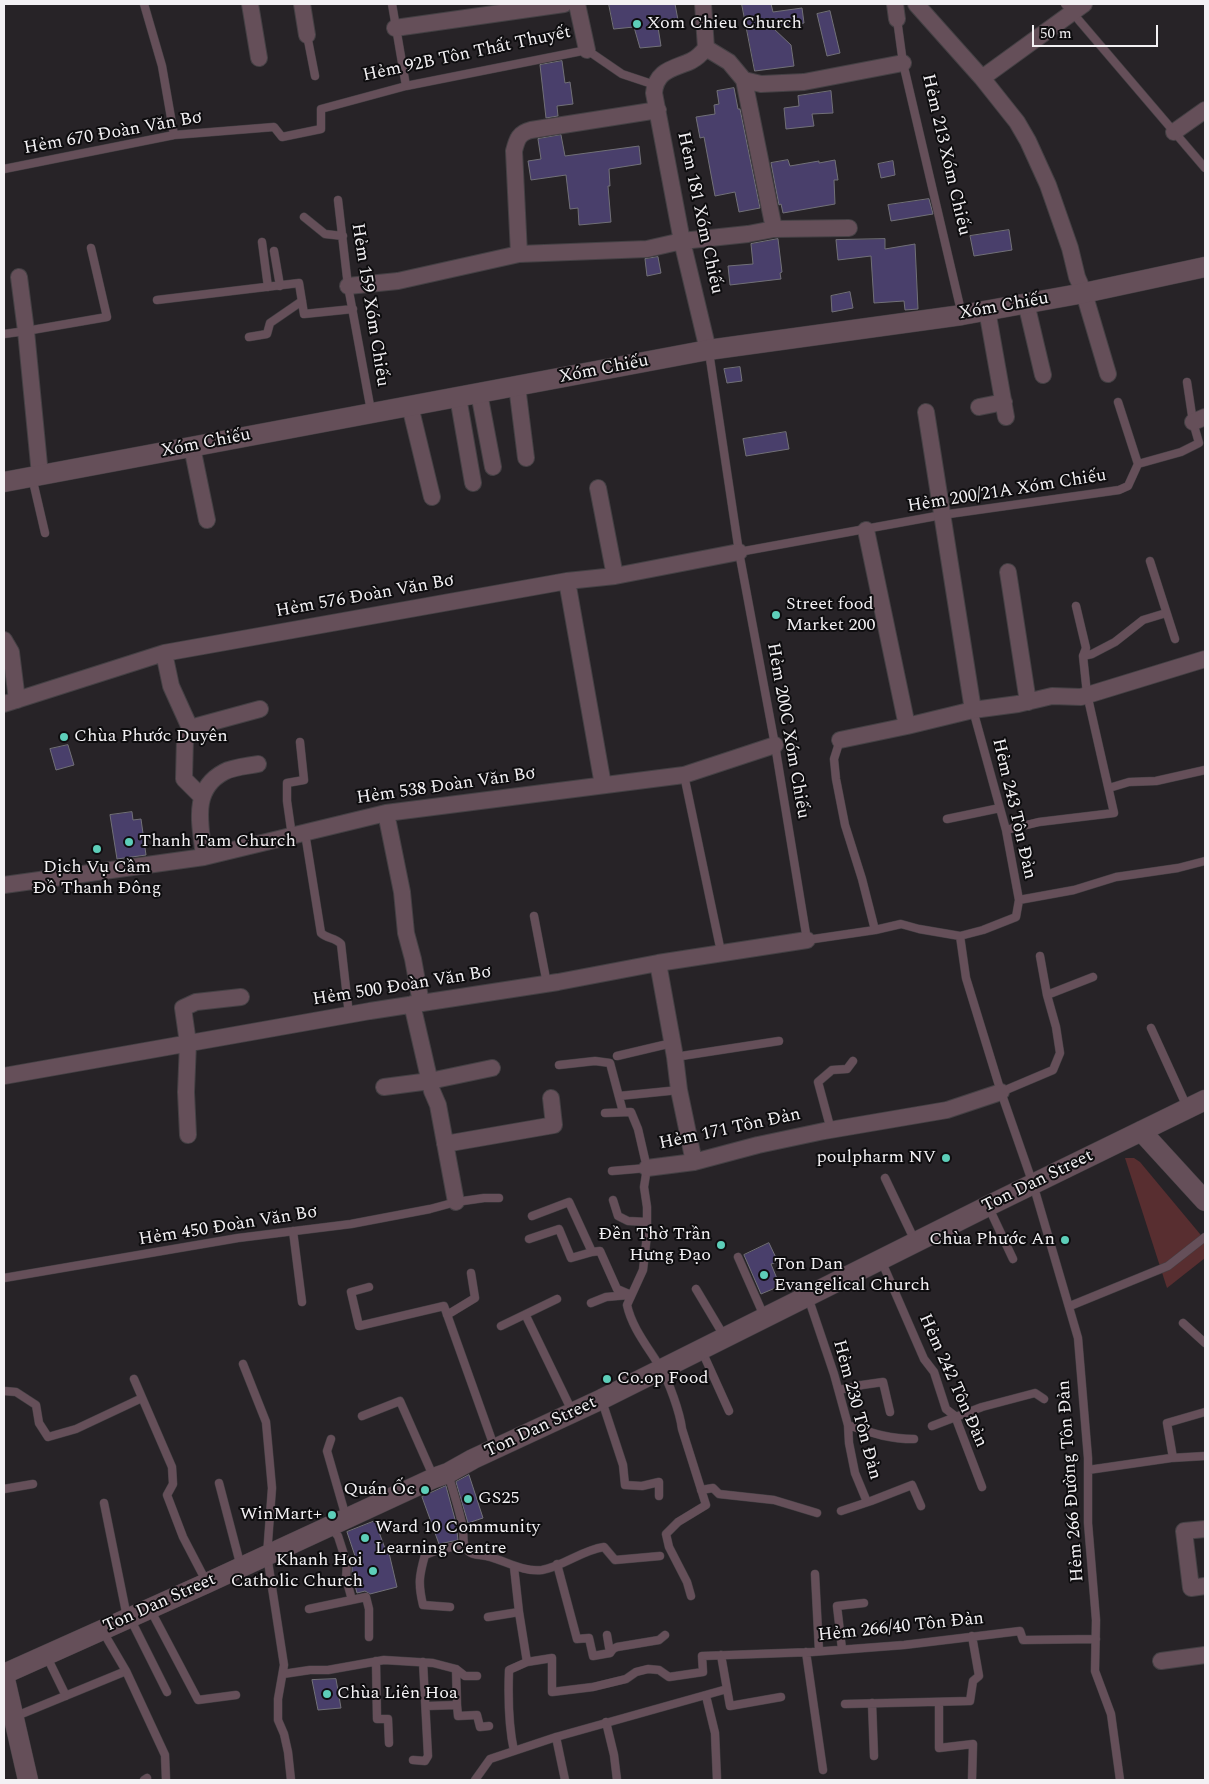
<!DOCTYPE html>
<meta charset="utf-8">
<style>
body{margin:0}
#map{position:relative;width:1209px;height:1784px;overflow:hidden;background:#272327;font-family:Spectral,serif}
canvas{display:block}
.frame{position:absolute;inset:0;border:5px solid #f3f1f4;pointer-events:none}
.scale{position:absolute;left:1032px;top:25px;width:126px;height:22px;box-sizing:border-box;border:2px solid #f3f1f4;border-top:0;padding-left:6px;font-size:15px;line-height:18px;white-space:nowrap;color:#f3f1f4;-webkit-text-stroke:4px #0e0d0f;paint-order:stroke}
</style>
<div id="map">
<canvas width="1209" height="1784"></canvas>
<div class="frame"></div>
<div class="scale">50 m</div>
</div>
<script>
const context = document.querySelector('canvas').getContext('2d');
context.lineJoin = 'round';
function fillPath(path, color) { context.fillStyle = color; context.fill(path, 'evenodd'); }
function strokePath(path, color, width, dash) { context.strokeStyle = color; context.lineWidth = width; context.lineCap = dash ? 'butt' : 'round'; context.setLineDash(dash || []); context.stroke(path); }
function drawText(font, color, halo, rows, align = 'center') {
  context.font = font + ' Spectral,serif'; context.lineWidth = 4; context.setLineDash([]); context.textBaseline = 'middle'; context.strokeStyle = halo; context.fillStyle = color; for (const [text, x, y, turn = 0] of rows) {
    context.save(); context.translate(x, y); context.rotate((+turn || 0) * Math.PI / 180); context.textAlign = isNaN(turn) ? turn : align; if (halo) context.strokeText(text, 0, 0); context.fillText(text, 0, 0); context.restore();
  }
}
fillPath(new Path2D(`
 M 1125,1158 L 1134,1158 L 1140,1162 L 1205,1240 L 1205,1258 L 1167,1288 Z`), '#582e30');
const building = new Path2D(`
 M 609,4 L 675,4 L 678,20 L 657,21 L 661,46 L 640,48 L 634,27 L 614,29 Z
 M 742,4 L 771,4 L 773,12 L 802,8 L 804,23 L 773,28 L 791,45 L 794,66 L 755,71 Z
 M 830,11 L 840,53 L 827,56 L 817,14 Z
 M 562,61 L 565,83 L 570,82 L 573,104 L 557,106 L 558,116 L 546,118 L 540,65 Z
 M 734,88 L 738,109 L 740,109 L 760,208 L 739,212 L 735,192 L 715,196 L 704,137 L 700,138 L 696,117 L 715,114 L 714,105 L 719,104 L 717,91 Z
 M 831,91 L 833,113 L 812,114 L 814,126 L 786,129 L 784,108 L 799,106 L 798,96 Z
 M 561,135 L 565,156 L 639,146 L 641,164 L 609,169 L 610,186 L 608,186 L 611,222 L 579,225 L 578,208 L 570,209 L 566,175 L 531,180 L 528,161 L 541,159 L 538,139 Z
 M 788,160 L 790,166 L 819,161 L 819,163 L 835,160 L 838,180 L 834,180 L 835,204 L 783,213 L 781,204 L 779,205 L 771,163 Z
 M 893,161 L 895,175 L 881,178 L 878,164 Z
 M 929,199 L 933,214 L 891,221 L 888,205 Z
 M 1009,230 L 1012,250 L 974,256 L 970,236 Z
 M 778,239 L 782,272 L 780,273 L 781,279 L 730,285 L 728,266 L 753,264 L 751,244 Z
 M 885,239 L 885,249 L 915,244 L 918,309 L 905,310 L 904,301 L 874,303 L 871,256 L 838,260 L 836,240 Z
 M 658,257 L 661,273 L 647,276 L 645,259 Z
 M 850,292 L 853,308 L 832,312 L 831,296 Z
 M 740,367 L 742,381 L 727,383 L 724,369 Z
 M 786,432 L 789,449 L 746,456 L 743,439 Z
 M 68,745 L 74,765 L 56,770 L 50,749 Z
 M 132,812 L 133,820 L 141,819 L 146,855 L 117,859 L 110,815 Z
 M 769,1243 L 778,1262 L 771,1264 L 780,1286 L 761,1294 L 744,1255 Z
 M 469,1475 L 483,1518 L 468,1523 L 456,1482 Z
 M 446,1486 L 456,1523 L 458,1540 L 439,1544 L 422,1497 Z
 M 375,1521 L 387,1554 L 389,1553 L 397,1587 L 370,1594 L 365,1591 L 357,1593 L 352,1574 L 352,1563 L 357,1562 L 347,1532 Z
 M 336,1679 L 341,1708 L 318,1710 L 312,1680 Z`);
fillPath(building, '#493f6b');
strokePath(building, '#717077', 1);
const service = new Path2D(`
 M 144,4 L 162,66 L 174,135
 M 392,4 L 406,86
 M 1065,4 L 1205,168
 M 897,19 L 903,63 L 962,315
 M 307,35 L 315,76
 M 4,169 L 174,135 L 274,127 L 282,137 L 321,129 L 321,109 L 406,86 L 587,50 L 622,74 L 655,85
 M 338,200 L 348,286 L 371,411
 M 304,217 L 325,234 L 343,236
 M 262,242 L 268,287
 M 274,251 L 280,286
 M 157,300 L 299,283 L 304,314 L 353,309
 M 4,334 L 26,331 L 107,317 L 91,248
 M 249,337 L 267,334 L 270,323 L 302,301
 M 709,352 L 739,552 L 775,745 L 807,940 L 875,930 L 901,924 L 919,929 L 960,936 L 966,978 L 1001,1092 L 1033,1184 L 1078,1338 L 1088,1458 L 1088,1523 L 1096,1620 L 1095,1671 L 1111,1714 L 1120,1780
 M 1118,402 L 1138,464
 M 32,477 L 45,533
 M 739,552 L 942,515 L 1119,490 L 1128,486 L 1138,464 L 1181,452 L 1199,443 L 1193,422 L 1187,382
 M 1150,561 L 1175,639
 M 1083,656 L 1092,654 L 1115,642 L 1143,620 L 1166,613
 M 840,740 L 834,759 L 836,779 L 845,825 L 862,879 L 875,930
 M 684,775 L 721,952
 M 1109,788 L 1129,782 L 1156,781 L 1205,770
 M 947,819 L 1000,808
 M 1006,830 L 1039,822 L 1114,813 L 1087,694 L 1083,656 L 1086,648 L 1076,606
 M 305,833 L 321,933 C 327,939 335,937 341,944 L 349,1015
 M 292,836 L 287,801 L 287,783 L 304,780 L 300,742
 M 1019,900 L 1074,890 L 1116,877 L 1178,868 L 1205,861
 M 534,916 L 547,984
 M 960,936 L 983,930 L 1016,917 L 1019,900 L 1006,830 L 973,710
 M 1047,995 L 1093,977
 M 1151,1028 L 1187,1107
 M 617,1056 L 672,1043
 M 675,1057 L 779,1041
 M 559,1065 L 595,1061 L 610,1063 L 623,1112
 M 1001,1092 L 1053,1070 L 1060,1053 L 1056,1027 L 1047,995 L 1040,956
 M 619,1096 L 679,1090
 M 605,1113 L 631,1112 L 638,1129 L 647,1168 L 644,1187 L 647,1207 L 647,1235 L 643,1270 L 627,1305 C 632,1328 648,1347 660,1367 C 669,1381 680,1413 682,1429 L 706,1505 L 678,1522 L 666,1534 L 669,1547 L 687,1582 L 691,1596
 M 831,1130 L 818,1082 L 832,1070 L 847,1069 L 853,1061
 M 612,1171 L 647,1168
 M 885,1178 L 915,1241
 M 613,1200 L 618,1216 L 628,1221 L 647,1222
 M 989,1208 L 1013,1259
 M 532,1216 L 569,1202 L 592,1252 L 600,1251 L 617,1289 L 631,1295
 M 293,1231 L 302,1302
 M 529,1239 L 559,1229 L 571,1258 L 592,1252
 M 738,1257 L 764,1316
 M 881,1260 L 924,1359 L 934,1372 L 946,1409 L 955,1416 L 982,1487
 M 4,1278 L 238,1238 L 351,1224 L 430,1209 L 456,1202 L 484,1198 L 499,1198
 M 369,1287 L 351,1292 L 359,1326 L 444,1306 L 495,1449
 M 696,1289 L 724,1336
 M 808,1297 L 834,1374 L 848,1425 L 849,1443 L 855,1473 L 867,1502
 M 591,1303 L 606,1297 L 629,1295
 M 1070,1306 L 1168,1266 L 1205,1237
 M 447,1315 L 475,1298 L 471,1273
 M 526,1316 L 572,1411
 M 1183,1323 L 1205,1343
 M 501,1326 L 557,1299
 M 701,1349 L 729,1411
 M 243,1364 L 266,1422 L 272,1488 L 267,1555 L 284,1665 L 278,1699 L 278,1720 L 284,1734 L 288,1752 L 291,1780
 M 134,1379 L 172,1467 L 173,1484 L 167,1495 L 183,1537 L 207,1583
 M 839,1390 L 862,1385 L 883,1382 L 890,1412
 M 4,1391 L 16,1392 L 36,1405 L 39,1423 L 48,1437 L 76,1429 L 142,1398
 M 602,1401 L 623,1465 L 625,1485 L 642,1486 L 659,1482 L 659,1496
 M 362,1416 L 400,1401 L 434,1478
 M 848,1425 C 872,1433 888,1439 914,1439
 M 932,1426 L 982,1407 L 1035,1393 L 1044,1399
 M 331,1439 L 327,1451 L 346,1517
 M 1173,1458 L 1167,1423 L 1205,1412
 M 1088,1470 L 1171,1458 L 1205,1456
 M 448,1473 C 453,1492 460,1511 463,1529 C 464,1535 462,1543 466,1548 C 471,1557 482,1554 490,1557 C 508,1562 523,1572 542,1570 C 564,1566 582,1550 604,1547 L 615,1560 L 660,1556
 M 219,1483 L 241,1567
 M 4,1489 L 33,1484
 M 701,1490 L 713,1488 L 719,1494 L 774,1500 L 817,1513
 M 104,1503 L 127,1617
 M 841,1511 L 871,1501 L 912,1485 L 921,1506
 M 330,1527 L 338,1536 L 347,1564 L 346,1578 L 352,1600
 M 557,1564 L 577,1639 L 589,1638 L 593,1656 L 610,1653 L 607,1635
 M 514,1567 L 519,1612 L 527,1662 L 509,1670 C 508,1697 508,1724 514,1751
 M 815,1574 L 819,1651
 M 450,1607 L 423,1605 C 418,1584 419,1576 425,1555 L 435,1551 L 464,1544
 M 150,1609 L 198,1700 L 236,1695
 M 309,1609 L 366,1597 L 369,1609 L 369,1637
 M 488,1617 L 519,1612
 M 130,1618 L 167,1692
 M 102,1630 L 126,1671 L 165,1755 L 166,1780
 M 842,1649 L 837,1606 L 864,1603
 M 806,1652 L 823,1770
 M 610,1653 L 613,1649 L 617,1647 L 659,1640 L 665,1635
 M 721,1655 L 730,1706 L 781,1697
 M 47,1657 L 66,1696
 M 376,1661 L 377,1719 L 388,1719 L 389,1743
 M 527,1662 L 552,1658 L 552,1692 L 593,1687 L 626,1679 L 636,1672 L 648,1669 L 659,1670 L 669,1677 L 703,1672 L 702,1656 L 812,1652 L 904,1645 L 1020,1631 L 1023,1640 L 1096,1639
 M 456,1669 L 457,1705
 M 283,1674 L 310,1670 L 328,1670 L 384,1660 L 433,1663 L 456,1669 L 465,1676 L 477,1676
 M 706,1696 L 715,1733 L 717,1780
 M 939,1702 L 939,1748 L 973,1744 L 972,1780
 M 872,1703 L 874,1756
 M 845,1704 L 970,1701 L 973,1681 L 979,1676 L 972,1636
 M 427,1706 L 457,1705 L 458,1716 L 477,1715 L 480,1727 L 489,1726
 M 14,1717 L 126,1671
 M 606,1722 L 614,1755 L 617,1780
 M 556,1737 L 565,1780
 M 413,1760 L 425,1761 L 428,1756 L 423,1662
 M 144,1780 L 147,1778
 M 475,1780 L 490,1759 L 556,1737 L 727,1689`);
const minor = new Path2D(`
 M 250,4 L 259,58
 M 302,4 L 307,35
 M 577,4 L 587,50
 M 703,4 L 706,48 C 702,53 697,58 691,61 C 673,69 656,70 654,93 L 682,241 L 708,350
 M 895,4 L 897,19
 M 916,4 L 982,78 L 1017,122 L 1028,141 L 1048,185 L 1070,248 L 1077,277 L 1084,293 L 1108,374
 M 395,28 L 564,4
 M 706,48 L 729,62 L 744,80 L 761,84 L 804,82 L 903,63
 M 982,78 L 1084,4
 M 1174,132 L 1205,110
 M 774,229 L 849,228
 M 519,254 L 514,151 C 517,139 519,133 531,130 L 658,110
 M 19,277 L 26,331 L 40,475
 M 348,286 L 398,281 L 519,254 L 647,249 L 682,241 L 748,234 L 774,229 L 744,80
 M 1026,303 L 1043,375
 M 987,310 L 1006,417
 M 517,386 L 526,458
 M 479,393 L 493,467
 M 458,397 L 473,483
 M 410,406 L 432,497
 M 979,407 L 1004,402
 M 926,412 L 973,710
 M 1193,422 L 1205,417
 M 192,447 L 207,520
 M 598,488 L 615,576
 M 866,530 L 907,726
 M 1008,572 L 1028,702
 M 567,581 L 603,785
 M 4,640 L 11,652 L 17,700
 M 164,653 L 171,686 L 190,728 L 260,709
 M 4,704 L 164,653 L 567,581 L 615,576 L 739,552
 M 190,728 L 185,738 L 184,779 L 202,797
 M 840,740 L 907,726 L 973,710 L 1018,704 L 1052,696 L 1081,697 L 1205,659
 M 386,813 L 402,892 L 406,933 L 413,959 L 421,1003
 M 204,857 C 201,826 190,790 224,772 C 233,767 248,766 258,764
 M 4,885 L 204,857 L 386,813 L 684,775 L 775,745
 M 658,963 L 675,1057 L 679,1090 L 694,1162
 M 412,1004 L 432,1091 L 438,1105 L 456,1202
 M 4,1076 L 370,1011 L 558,982 L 658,963 L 807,940
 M 384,1087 L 430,1081 L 492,1068
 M 188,1135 L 186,1092 L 188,1043 L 183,1008 L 196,1002 L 241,997
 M 445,1144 L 554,1125 L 551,1098
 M 647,1168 L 694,1162 L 758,1145 L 824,1131 L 947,1110 L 1001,1092
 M 1205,1529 L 1184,1531 L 1191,1588 L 1205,1586
 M 1161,1661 L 1205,1655`);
const tertiary = new Path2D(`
 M 4,482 L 708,350 L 962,315 L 1084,293 L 1205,267
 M 1141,1131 L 1205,1201
 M 4,1674 L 207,1583 L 434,1478 L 448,1473 L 473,1459 L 602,1399 L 988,1206 L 1205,1100
 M 4,1675 L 28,1780`);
strokePath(service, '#444044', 9);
strokePath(minor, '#444044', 18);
strokePath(tertiary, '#444044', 21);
strokePath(service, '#654f59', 8);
strokePath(minor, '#654f59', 16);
strokePath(tertiary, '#654f59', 20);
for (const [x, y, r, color] of [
 [637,24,5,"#5dceb9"],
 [776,615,5,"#5dceb9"],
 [64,737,5,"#5dceb9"],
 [129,842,5,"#5dceb9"],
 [97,849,5,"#5dceb9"],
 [946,1158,5,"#5dceb9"],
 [1065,1240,5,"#5dceb9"],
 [721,1245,5,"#5dceb9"],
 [764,1275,5,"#5dceb9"],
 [607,1379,5,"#5dceb9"],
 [425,1490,5,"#5dceb9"],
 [468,1499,5,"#5dceb9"],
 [332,1515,5,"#5dceb9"],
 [365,1538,5,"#5dceb9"],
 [373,1571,5,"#5dceb9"],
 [327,1694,5,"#5dceb9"]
]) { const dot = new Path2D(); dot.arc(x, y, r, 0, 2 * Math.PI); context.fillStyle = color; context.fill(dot); strokePath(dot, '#0e0d0f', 2); }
drawText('18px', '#f3f1f4', '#0e0d0f', [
 ["Xom Chieu Church",647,24],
 ["Street food",786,605],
 ["Market 200",786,626],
 ["Chùa Phước Duyên",74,737],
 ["Thanh Tam Church",139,842],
 ["Dịch Vụ Cầm",97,868,"center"],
 ["Đồ Thanh Đông",97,889,"center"],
 ["poulpharm NV",936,1158,"right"],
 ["Đền Thờ Trần",711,1235,"right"],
 ["Hưng Đạo",711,1256,"right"],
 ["Chùa Phước An",1055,1240,"right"],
 ["Ton Dan",774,1265],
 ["Evangelical Church",774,1286],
 ["Co.op Food",617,1379],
 ["Quán Ốc",415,1490,"right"],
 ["GS25",478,1499],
 ["WinMart+",322,1515,"right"],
 ["Ward 10 Community",375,1528],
 ["Learning Centre",375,1549],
 ["Khanh Hoi",363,1561,"right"],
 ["Catholic Church",363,1582,"right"],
 ["Chùa Liên Hoa",337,1694]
], 'left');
drawText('18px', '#f3f1f4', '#0e0d0f', [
 ["Hẻm 92B Tôn Thất Thuyết",467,55,-12],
 ["Hẻm 670 Đoàn Văn Bơ",113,134,-10],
 ["Hẻm 213 Xóm Chiếu",945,155,77],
 ["Hẻm 181 Xóm Chiếu",699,213,78],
 ["Hẻm 159 Xóm Chiếu",369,305,81],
 ["Xóm Chiếu",1004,307,-10],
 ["Xóm Chiếu",604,370,-11],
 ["Xóm Chiếu",206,444,-11],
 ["Hẻm 200/21A Xóm Chiếu",1007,492,-9],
 ["Hẻm 576 Đoàn Văn Bơ",365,597,-10],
 ["Hẻm 200C Xóm Chiếu",787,731,80],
 ["Hẻm 538 Đoàn Văn Bơ",446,787,-8],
 ["Hẻm 243 Tôn Đản",1013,809,77],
 ["Hẻm 500 Đoàn Văn Bơ",402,987,-9],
 ["Hẻm 171 Tôn Đản",730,1130,-12],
 ["Ton Dan Street",1038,1182,-26],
 ["Hẻm 450 Đoàn Văn Bơ",228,1227,-9],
 ["Hẻm 242 Tôn Đản",952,1381,66],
 ["Hẻm 230 Tôn Đản",856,1410,75],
 ["Ton Dan Street",541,1428,-25],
 ["Hẻm 266 Đường Tôn Đản",1072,1481,-94],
 ["Ton Dan Street",160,1604,-24],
 ["Hẻm 266/40 Tôn Đản",901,1628,-6]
]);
</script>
